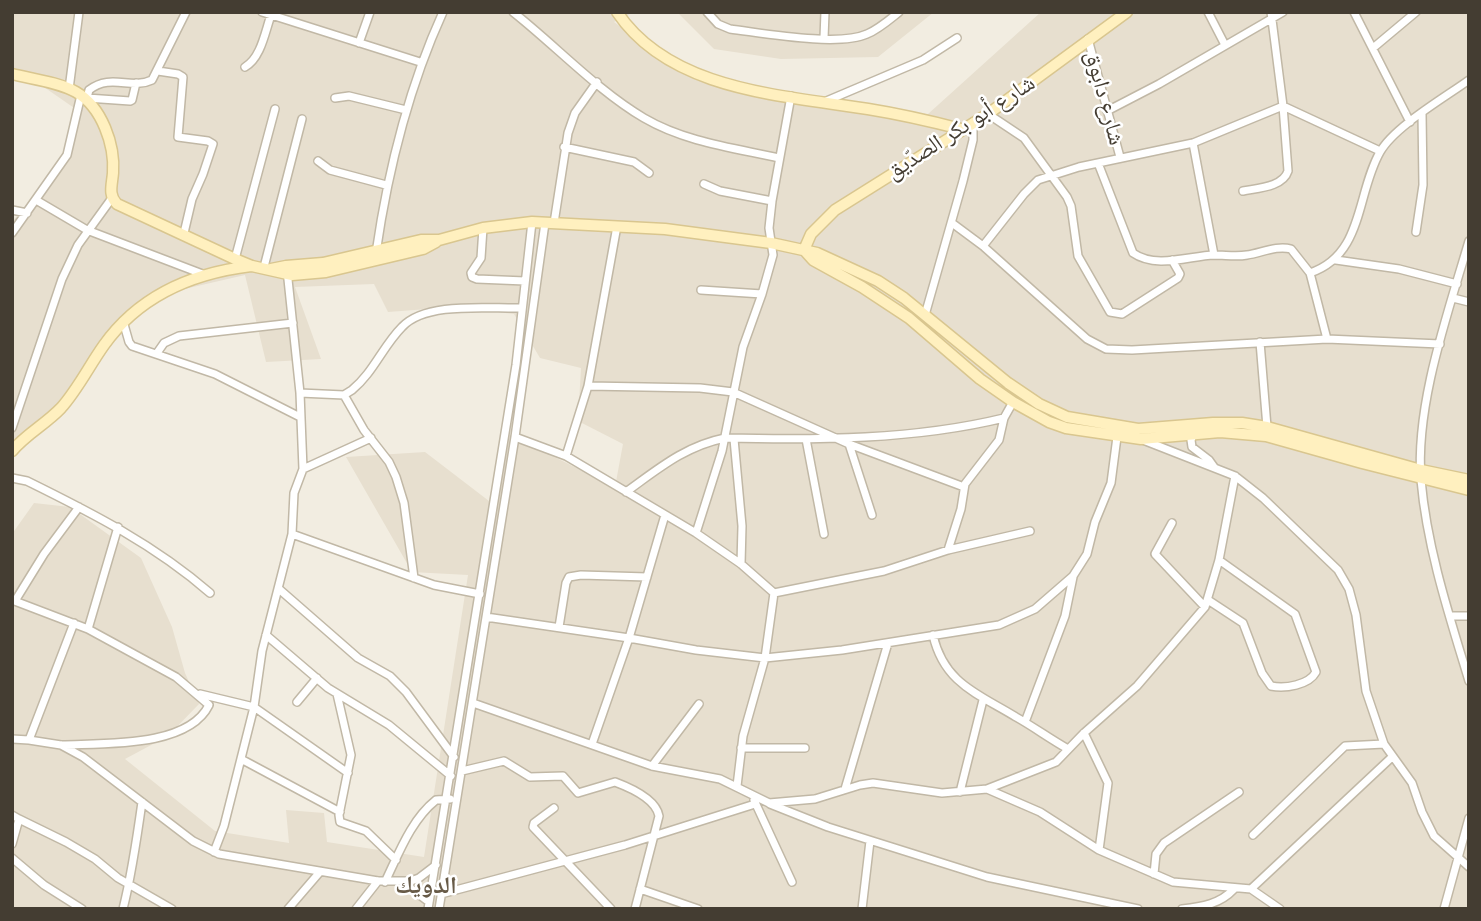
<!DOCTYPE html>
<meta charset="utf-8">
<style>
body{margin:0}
#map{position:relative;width:1481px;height:921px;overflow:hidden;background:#f2ede1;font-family:"Space Grotesk",sans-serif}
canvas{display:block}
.frame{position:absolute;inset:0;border:14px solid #443d32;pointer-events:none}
</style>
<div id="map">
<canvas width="1481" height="921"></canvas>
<div class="frame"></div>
</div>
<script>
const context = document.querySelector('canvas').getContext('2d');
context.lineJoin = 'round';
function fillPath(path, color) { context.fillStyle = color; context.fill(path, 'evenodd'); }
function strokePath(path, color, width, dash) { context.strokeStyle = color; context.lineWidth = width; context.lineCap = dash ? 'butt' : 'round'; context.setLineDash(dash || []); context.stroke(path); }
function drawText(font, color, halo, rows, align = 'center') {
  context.font = font + ' "Space Grotesk","Noto Naskh Arabic",sans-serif'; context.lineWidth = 5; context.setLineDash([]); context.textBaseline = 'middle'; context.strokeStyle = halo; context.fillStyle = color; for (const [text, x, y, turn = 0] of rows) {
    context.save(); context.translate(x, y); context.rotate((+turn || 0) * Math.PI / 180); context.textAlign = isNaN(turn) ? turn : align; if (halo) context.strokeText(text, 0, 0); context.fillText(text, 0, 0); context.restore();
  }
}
fillPath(new Path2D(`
 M 12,12 L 634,12 L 614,22 L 696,80 L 813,106 L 928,114 L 1041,12 L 1469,12 L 1469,909 L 12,909 L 12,534 L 34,503 L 70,507 L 141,558 L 172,627 L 185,673 L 199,704 L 168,736 L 125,759 L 215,831 L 289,843 L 286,810 L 324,813 L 327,842 L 424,857 L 468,575 L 412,572 L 346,457 L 425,452 L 489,501 L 504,432 L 615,487 L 623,444 L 578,421 L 581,368 L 540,358 L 514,314 L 454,307 L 388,312 L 374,284 L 295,287 L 321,359 L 266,362 L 245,275 L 141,299 L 20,449 L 12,449 L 12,222 L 65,158 L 80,112 L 41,85 L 12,77 Z
 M 677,12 L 934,12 L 878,57 L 781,59 L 714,49 Z`), '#e7dfcf');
const street = new Path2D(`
 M 262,12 L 420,62
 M 513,12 C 556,46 598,91 644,118 C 685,142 734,148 779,158
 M 707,12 L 718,24 L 730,29 C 763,33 838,47 867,34 C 879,29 889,20 899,12
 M 1208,12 L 1225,45
 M 1354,12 L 1410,122
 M 824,38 L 825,12
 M 1088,39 L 1120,157
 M 359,43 L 370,12
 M 1373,48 L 1416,12
 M 245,67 C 261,58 265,32 271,15
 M 158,71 L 178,74 L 183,77 L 178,137 L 208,141 L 213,144 L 203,174 L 192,199 L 184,233
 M 69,89 L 79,12
 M 87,98 L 89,90 C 111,73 131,90 152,80 L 186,12
 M 335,98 L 349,96 L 406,110
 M 824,102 L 923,60 L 957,38
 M 1107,111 L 1159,84 L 1283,12
 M 988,114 L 1024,138 L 1067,197 L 1071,206 L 1078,256 L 1110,312 L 1122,314 L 1178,278 L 1180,274 L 1172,260
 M 1193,143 L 1214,255
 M 564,147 L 634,162 L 649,173
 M 318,161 L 330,170 L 386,185
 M 1098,163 L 1133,253 C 1156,269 1189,256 1214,255 C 1226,255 1236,257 1247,255 C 1261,253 1277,245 1291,249 L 1310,273 L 1327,339
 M 704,184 L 720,191 L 772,201
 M 1243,191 C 1258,188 1283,187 1288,171 L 1283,106 L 1271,12
 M 36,200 L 87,230 L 205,275
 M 12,210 L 27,213
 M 554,223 L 568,133 L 575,113 L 597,82
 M 952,223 L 983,246 L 1087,339 L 1106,349 L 1132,350 L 1327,339 L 1440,344
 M 483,228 L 481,258 L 471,273 L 472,277 L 477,279 L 525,281
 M 1416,232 L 1423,185 L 1422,113
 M 12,233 L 67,155 L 81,95 L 87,98 L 130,101 L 132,100 L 136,83
 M 1469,241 C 1448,313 1415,405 1421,480 C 1427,548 1449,615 1469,681
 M 983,246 L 1024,194 L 1038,180 L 1079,167 L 1193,143 L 1283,106 L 1380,151
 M 376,253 C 388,170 408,89 443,12
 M 235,259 L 275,109
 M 1336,260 L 1399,269 L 1457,284
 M 264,267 L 302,119
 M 1310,273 C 1364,255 1356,194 1380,152 C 1394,127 1444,98 1469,80
 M 701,290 L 762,294
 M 1453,298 L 1469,302
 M 925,315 L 963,181 L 973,140 L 973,122
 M 123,321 L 129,342 L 132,346 L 215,374 L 300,417
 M 1260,342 L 1267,427
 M 157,353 L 164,343 L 179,336 L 293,323
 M 588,386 L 700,388 L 733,392 L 849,444 L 964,487
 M 300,393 L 344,395 L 352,390 C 373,373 383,346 402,327 C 426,301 489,309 522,308
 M 344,395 L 364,430 L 389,462 L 396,477 L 404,503 L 414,578
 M 12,428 L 62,279 L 78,245 L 112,198
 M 1194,433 L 1191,440 L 1192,447 L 1209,460 L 1214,467
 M 515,437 L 566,456 L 696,533 L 722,451 L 743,347 L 762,294 L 773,255 L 769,228 L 772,201 L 791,96
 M 734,439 L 742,526 L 741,564
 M 806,439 L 824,534
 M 1143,440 L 1235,476 L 1263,498 L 1338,570 L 1349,589 L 1356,615 L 1366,691 L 1384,744 L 1412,783 L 1422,812 L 1434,836 L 1469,867
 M 849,444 L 872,515
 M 566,456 L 588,386 L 617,226
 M 303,469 L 371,438
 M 12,478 L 27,481 C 92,513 155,545 210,593
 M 626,492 C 658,469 685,446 725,438 C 817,440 914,440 1004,418
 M 1172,523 L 1155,554 L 1205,607 L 1219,560 L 1235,476
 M 696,533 L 741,564 L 774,593
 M 292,534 L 434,585 L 480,594
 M 948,550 L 961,509 L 965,484 L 999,440 L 1004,418 L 1013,402
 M 279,589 L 358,658 L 390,676 L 406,692 L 454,757
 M 774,593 L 884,571 L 948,550 L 1030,531
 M 12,600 L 88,629 L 176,677 L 209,705 C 188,748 103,743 62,745
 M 1208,600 L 1243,623 L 1262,673 L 1271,686 C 1285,689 1309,685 1316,672 L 1295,614 L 1219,560
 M 15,601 L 44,554 L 79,507
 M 1450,616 L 1469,616
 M 486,617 L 629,638 L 696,650 L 765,658 L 774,593
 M 559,627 L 566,583 L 569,577 L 581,575 L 647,577
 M 88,629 L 118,527
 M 266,635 L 328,688 L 389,725 L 451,776
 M 933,635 C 944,684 979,694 1016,717 C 1034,727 1050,739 1068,749
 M 200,694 L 254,707 L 348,773
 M 337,694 L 351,755 L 339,815 L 340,822 L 366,831 L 396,860
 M 297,702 L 317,678
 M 473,703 L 652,766 L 720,779 L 769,803 L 815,799 L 860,785 L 873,783 L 942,793 L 987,789 L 1040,812 L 1099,850 L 1173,882 L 1251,889
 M 1025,722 L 1065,616 L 1073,577
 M 1084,733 L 1108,783 L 1099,850
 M 12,739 L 29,740 L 74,623
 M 29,740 L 61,745 L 83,757 L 193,841 L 219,854 L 378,881 L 411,881 L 419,878 L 436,865
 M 592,744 L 629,638 L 665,515
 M 741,748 L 805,748
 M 241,759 L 340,812
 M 652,766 L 699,704
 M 462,771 L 504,761 L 530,777 L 563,776 L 578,793 L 615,782 C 631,788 656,799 659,816 L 635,909
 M 737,786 L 743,736 L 765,658 L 842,650 L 999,625 L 1035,609 L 1073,576 L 1087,554 L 1095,522 L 1111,483 L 1117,437
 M 845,789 L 888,643
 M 987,789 L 1056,762 L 1084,733 L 1137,686 L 1205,607
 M 960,792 L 983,700
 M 754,800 L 792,882
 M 770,804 L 828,827 L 987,877 L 1138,909
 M 554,808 L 534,823 L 533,827 L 611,909
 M 12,815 L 19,819 L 12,844
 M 19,819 L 66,842 L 95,859 L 118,878 L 172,909
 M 1253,835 L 1345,746 L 1384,744
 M 214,852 L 224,826 L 254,707 L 262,651 L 292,534 L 294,493 L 303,469 L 300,393 L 287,270
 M 12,858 L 44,885 L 82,909
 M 1154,874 L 1156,854 L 1164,843 L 1239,792
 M 385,882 C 399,853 411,820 436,800 L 450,799
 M 402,882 L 429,902
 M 640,889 L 698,909
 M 441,894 L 625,845 L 755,804
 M 123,909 C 132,873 137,838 142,802
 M 288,909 L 319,873
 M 356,909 L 378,881
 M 428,909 L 516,365 L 532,222
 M 439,909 L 515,437 L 545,223
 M 862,909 L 870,841
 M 1182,909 C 1202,907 1220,904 1234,889
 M 1280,909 L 1251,889 L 1392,757
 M 1444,909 L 1469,818`);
const secondary = new Path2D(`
 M 617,12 C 670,91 782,95 868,109 C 899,114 930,121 961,129
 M 12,74 C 32,79 58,82 76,92 C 102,107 115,145 113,173 C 112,185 108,195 117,204 L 235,259 L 252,266 L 292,275 L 326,272 L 423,249 L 436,242
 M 804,250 L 813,260 L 862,287 L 909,318 L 980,379 L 1013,402 L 1049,422 L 1066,428 L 1141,439 L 1220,432 L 1266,436 L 1362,463 L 1469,490
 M 804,250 L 811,234 L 835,210 L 988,114 L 1127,12
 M 271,269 L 286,266 L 323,263 L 421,240 L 439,240 L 483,228 L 532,222 L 665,229 L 771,243 L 817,253 L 878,281 L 904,298 L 1008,383 L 1039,404 L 1067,417 L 1138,429 L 1213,423 L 1242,423 L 1267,427 L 1421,470 L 1469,480
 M 12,451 C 26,434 46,424 61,408 C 78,389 89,366 104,345 C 139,296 193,273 251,266`);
strokePath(street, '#c1b8a6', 10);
strokePath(secondary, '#d9c68f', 13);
strokePath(street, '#fff', 7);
strokePath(secondary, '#fff0bf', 10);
drawText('23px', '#443d32', '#fff', [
 ["شارع دابوق",1104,98,75],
 ["شارع أبو بكر الصدّيق",961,128,-33]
]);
drawText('bold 24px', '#685b48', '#fff', [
 ["الدويك",426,886]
]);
</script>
